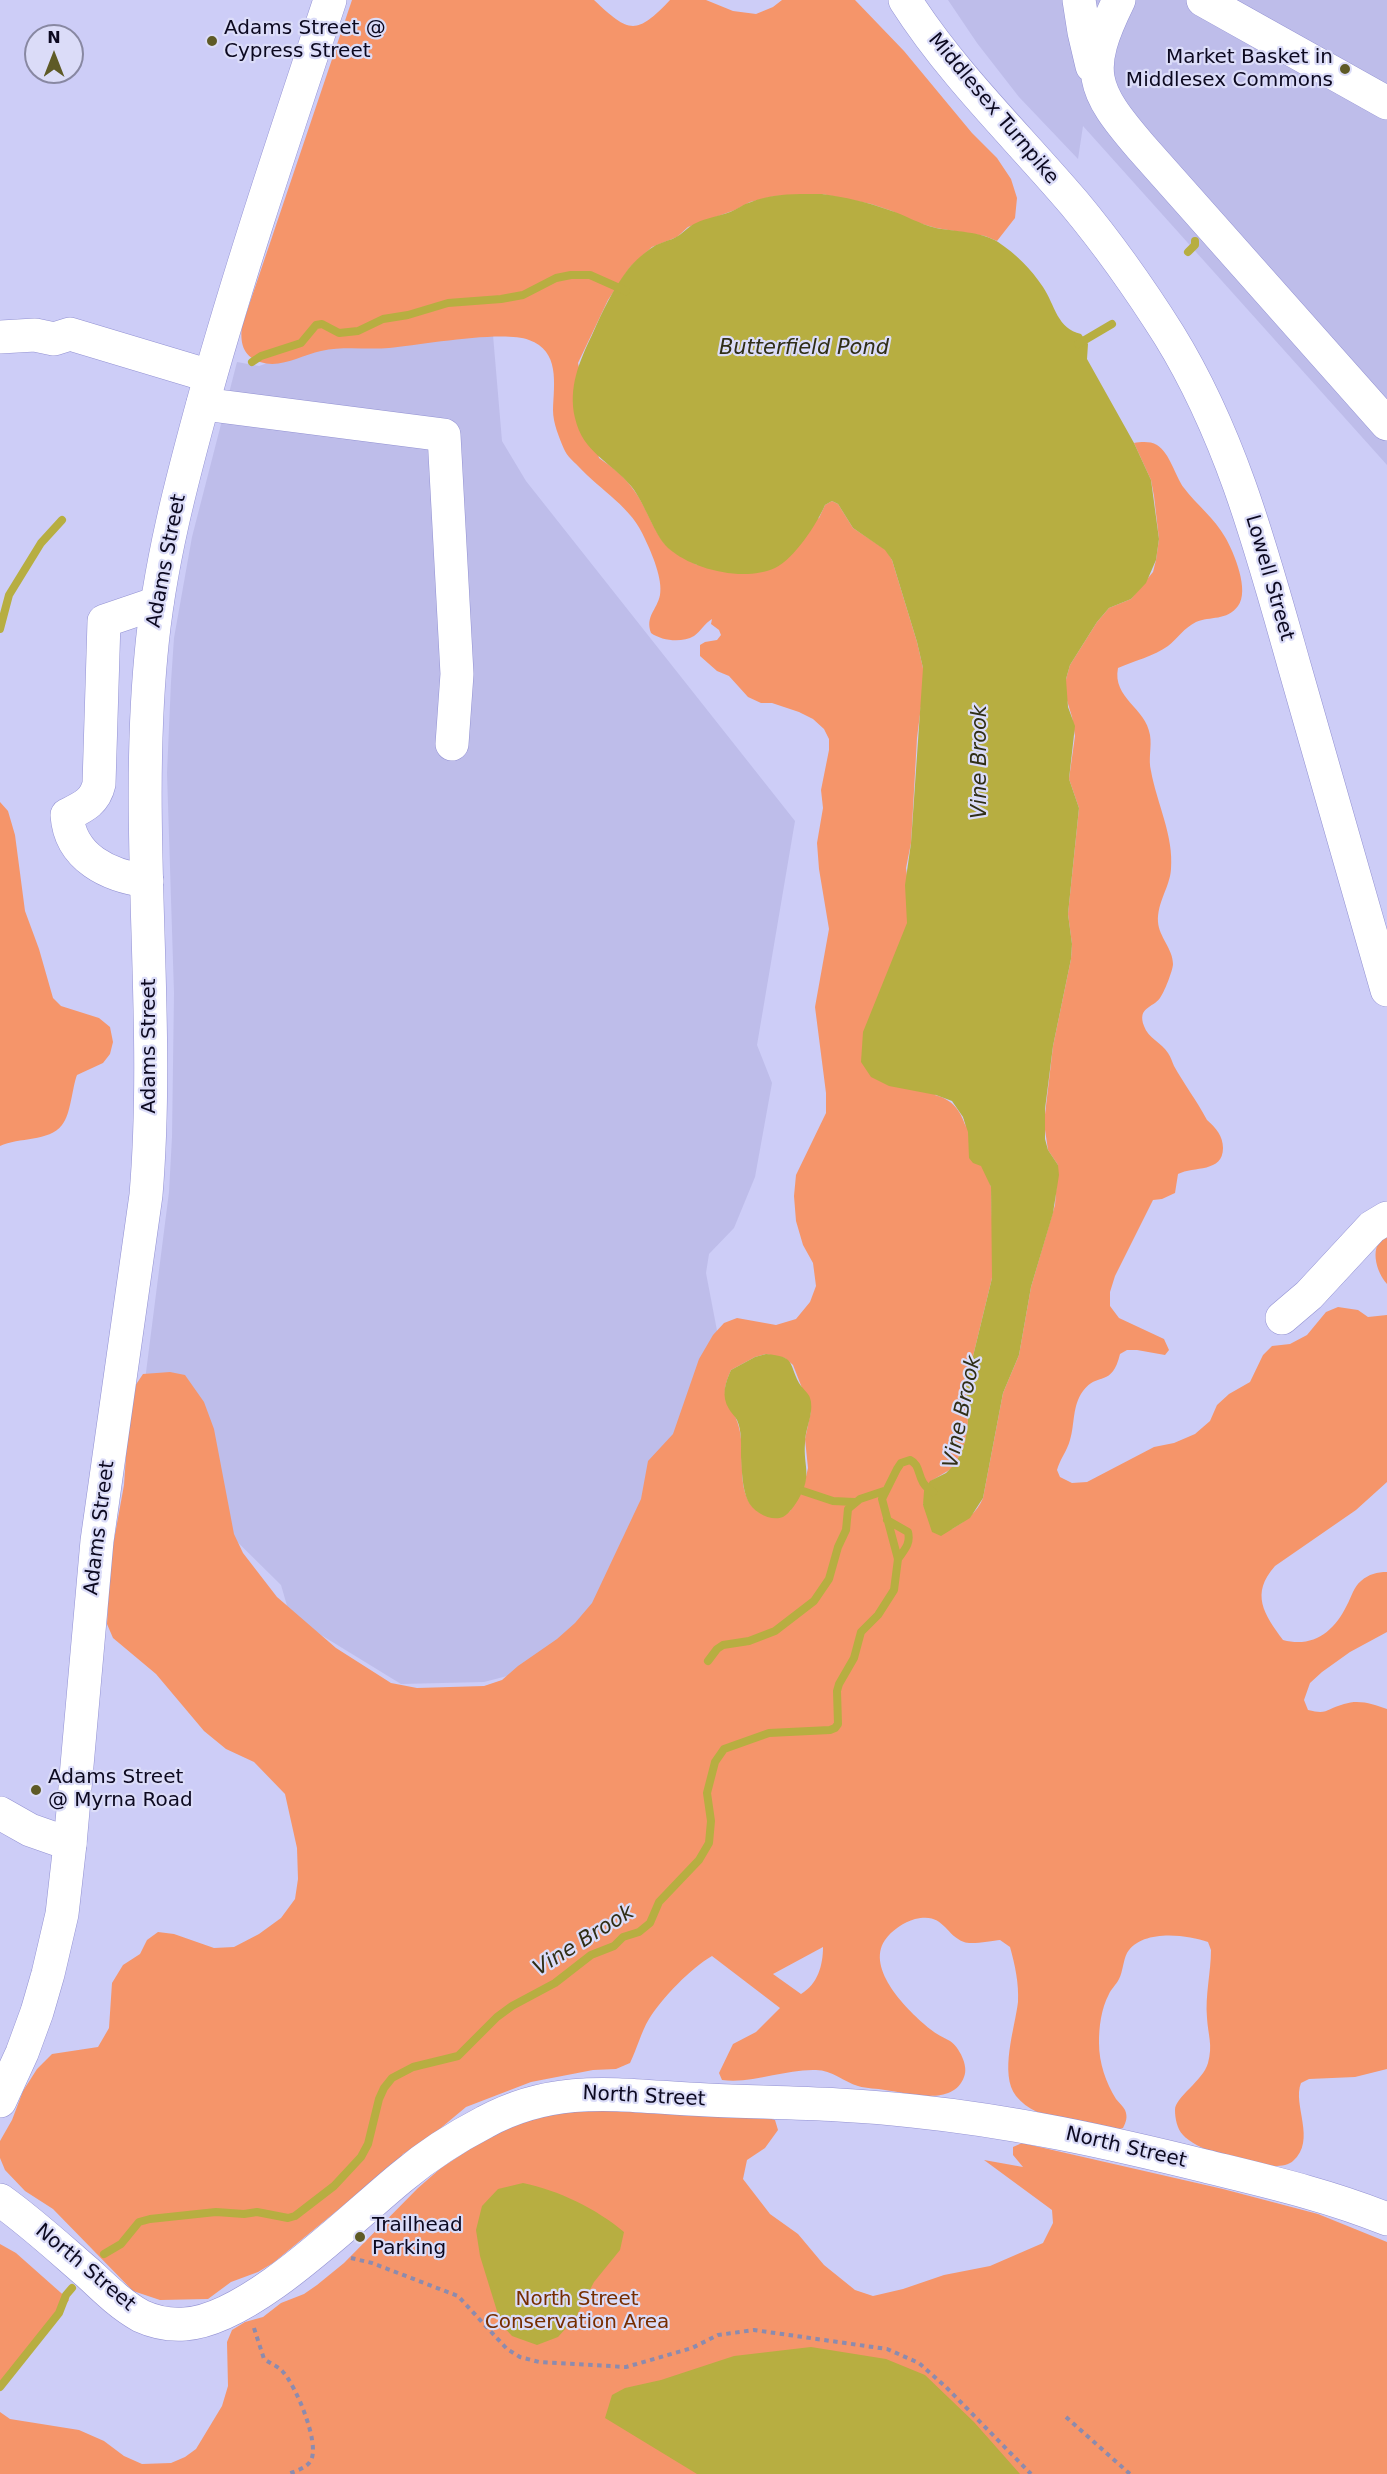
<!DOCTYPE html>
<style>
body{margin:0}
#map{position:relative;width:1387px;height:2474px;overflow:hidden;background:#cdcdf7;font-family:"DejaVu Sans",sans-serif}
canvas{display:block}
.north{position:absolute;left:24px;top:24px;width:60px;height:60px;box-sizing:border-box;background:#dbdcf8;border:2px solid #8888a2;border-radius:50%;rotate:0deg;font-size:16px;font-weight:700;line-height:24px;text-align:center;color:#0c0920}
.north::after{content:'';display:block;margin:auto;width:21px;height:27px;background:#5e5a26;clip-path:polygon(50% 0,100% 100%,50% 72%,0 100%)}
</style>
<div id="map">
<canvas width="1387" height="2474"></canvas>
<div class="north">N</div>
</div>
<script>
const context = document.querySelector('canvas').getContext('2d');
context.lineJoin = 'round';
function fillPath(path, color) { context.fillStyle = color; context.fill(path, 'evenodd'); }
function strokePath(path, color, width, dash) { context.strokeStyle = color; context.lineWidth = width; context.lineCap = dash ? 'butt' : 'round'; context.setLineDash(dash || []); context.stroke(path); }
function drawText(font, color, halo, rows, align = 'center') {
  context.font = font + ' "DejaVu Sans",sans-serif'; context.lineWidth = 4.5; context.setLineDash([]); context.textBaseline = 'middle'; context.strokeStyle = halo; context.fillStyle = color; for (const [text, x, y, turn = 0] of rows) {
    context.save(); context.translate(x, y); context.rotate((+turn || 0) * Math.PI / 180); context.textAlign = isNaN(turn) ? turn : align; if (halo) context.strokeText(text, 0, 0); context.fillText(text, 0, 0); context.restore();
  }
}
fillPath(new Path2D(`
 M 948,0 L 1387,0 L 1387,465 L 1083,126 L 1078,159 L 1019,97 L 977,43 Z
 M 493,335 L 502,441 L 526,481 L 795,821 L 757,1045 L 772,1083 L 755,1177 L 734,1228 L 709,1254 L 706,1273 L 719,1341 L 569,1660 L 484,1682 L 401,1684 L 290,1616 L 281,1585 L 137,1443 L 169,1192 L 172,1137 L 174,993 L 167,773 L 171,682 L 174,638 L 192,537 L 237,362 L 259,366 L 318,345 Z`), '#bebdea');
fillPath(new Path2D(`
 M 352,0 L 594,0 C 629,33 636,36 670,0 L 706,0 L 733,11 L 756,14 L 773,7 L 782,0 L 855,0 L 904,51 L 972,133 L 997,158 L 1011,179 L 1017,198 L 1015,218 L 997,241 L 985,236 L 936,228 L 912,221 L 892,211 L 871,204 L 822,194 L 775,196 L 750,202 L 735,210 L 688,227 L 677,237 L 652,247 L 630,267 L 608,300 L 578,363 L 599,458 C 612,467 624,476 633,489 C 646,505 655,536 669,548 C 677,555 688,560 697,565 L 819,518 L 825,505 L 832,501 L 838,504 L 853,528 L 886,550 L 892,560 L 917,642 L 923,668 L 923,690 L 917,738 L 911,843 L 906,868 L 935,1095 C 953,1100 960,1110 966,1127 L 934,1002 L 991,1187 L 993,1252 L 992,1278 L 966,1385 L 968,1423 L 965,1442 L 956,1463 L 951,1469 L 931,1481 L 923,1505 L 952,1529 C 965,1521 977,1513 983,1498 L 1003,1393 L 1019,1355 L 1031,1287 L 1055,1205 L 1058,1165 L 1048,1150 L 1044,1123 L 1053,1046 L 1071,959 L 1072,944 L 1068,914 L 1079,808 L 1069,779 L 1075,736 L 1072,717 L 1066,697 L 1066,679 L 1070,665 L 1097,622 L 1109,608 L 1131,599 L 1153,572 L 1156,560 L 1159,539 L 1154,496 L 1151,480 L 1134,443 C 1141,442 1150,441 1157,445 C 1170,453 1175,476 1184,488 C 1196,504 1215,519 1225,537 C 1234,552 1250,591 1238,606 C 1227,621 1210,616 1196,622 C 1184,628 1178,638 1168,646 C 1154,656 1134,661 1118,668 C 1112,698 1146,708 1150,735 C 1152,747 1148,759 1151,771 C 1157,804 1174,836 1171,869 C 1170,887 1157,902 1158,922 C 1159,937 1173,949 1173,964 C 1173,970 1164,993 1160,998 C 1153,1008 1137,1007 1144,1026 C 1148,1038 1162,1043 1168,1053 C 1171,1057 1172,1062 1174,1066 C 1184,1084 1197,1101 1207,1120 C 1216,1128 1223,1136 1223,1148 C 1223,1173 1194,1166 1178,1174 L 1175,1193 L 1162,1199 L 1153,1200 L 1115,1276 L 1110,1292 L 1110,1306 L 1119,1318 L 1164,1339 L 1169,1350 L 1165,1355 L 1137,1350 L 1127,1350 L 1120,1354 C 1112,1388 1098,1371 1083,1391 C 1072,1406 1075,1424 1070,1440 C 1067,1451 1060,1459 1057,1470 L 1060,1477 L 1072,1483 L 1087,1482 L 1154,1447 L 1174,1443 L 1195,1434 L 1210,1421 L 1217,1405 L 1229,1394 L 1250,1382 L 1263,1355 L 1272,1346 L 1290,1344 L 1307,1335 L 1326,1312 L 1338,1307 L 1358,1310 L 1368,1317 L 1387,1315 L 1387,1482 L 1356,1510 L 1275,1566 C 1250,1594 1264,1614 1283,1640 C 1313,1648 1334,1632 1347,1605 C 1351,1598 1354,1586 1361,1581 C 1369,1574 1377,1572 1387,1572 L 1387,1632 L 1350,1652 L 1322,1672 L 1310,1683 L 1304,1700 L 1308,1710 C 1328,1715 1326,1709 1344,1704 C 1359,1699 1373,1704 1387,1709 L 1387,2069 L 1355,2077 L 1309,2079 L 1301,2083 C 1292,2105 1317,2140 1293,2161 C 1276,2177 1197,2152 1183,2135 C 1177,2129 1175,2118 1175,2110 C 1175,2097 1203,2081 1208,2063 C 1213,2045 1208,2035 1207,2018 C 1205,1995 1211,1972 1211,1950 L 1208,1942 C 1186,1934 1141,1929 1127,1953 C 1123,1961 1123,1971 1119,1979 C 1116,1985 1111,1989 1109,1994 C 1101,2009 1099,2027 1099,2043 C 1099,2063 1106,2083 1116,2099 C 1119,2103 1123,2106 1125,2110 C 1128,2117 1126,2122 1123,2128 C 1105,2134 1078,2127 1060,2121 C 1044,2115 1027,2110 1016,2096 C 999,2074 1015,2028 1018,2002 C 1019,1983 1015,1965 1010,1947 L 1000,1940 C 992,1941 970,1945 964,1942 C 944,1934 944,1912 915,1919 C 904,1922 891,1931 885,1940 C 865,1969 908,2011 930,2029 C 936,2034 943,2037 950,2041 C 959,2047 969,2066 964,2077 C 953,2107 908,2093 885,2090 C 877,2088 867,2089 858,2086 C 844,2082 832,2070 816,2070 C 784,2069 753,2084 722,2080 L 719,2073 L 733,2044 L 756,2032 L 780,2008 L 712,1956 C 691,1968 662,1998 649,2019 C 641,2032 637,2049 630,2063 L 616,2069 L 593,2070 L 531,2082 L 466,2107 L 430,2137 L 403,2154 L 399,2160 L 273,2263 L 258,2272 L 231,2282 L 208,2299 L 160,2300 L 133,2291 L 53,2209 L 25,2191 L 5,2170 L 0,2158 L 0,2141 L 12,2120 L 23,2091 L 37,2069 L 52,2054 L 98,2047 L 109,2028 L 112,1983 L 123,1965 L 140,1954 L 147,1940 L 158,1932 L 174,1934 L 214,1948 L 234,1947 L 259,1934 L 281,1918 L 295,1899 L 298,1879 L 297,1848 L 285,1794 L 254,1762 L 226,1749 L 204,1731 L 156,1674 L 113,1638 L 107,1624 L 110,1562 L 124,1485 L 127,1441 L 135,1386 L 143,1374 L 170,1372 L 185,1375 L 204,1402 L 214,1429 L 234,1534 L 243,1553 L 277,1597 L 336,1648 L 391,1683 L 417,1688 L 484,1686 L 502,1680 L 518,1666 L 557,1639 L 575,1623 L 592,1603 L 641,1499 L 648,1461 L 673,1434 L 699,1359 L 713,1335 L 724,1323 L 737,1318 L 776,1325 L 796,1319 L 810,1302 L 816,1286 L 813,1263 L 803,1245 L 796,1221 L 794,1196 L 796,1175 L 826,1113 L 826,1093 L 815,1007 L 829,929 L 819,869 L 817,843 L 823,808 L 821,790 L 829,750 L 829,739 L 824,729 L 813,719 L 799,712 L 772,703 L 761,703 L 748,697 L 729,676 L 717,671 L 700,656 L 700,645 L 705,642 L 717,640 L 721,635 L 719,630 L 711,624 L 712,619 C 704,624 701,631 694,636 C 682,643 662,641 651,633 C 645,616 657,610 660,595 C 663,579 652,554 645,539 C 632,507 601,491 578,466 C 573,461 567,456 564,449 C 559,437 553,423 553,410 C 554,383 560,351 529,340 C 502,330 422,345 389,348 C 367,350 344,346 321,351 C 301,355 281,369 260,362 C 242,356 240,341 242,326 ZM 766,1354 L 785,1358 L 793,1365 L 811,1411 L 805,1439 L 808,1468 L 803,1490 L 790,1511 L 775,1518 C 731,1509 746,1465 740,1432 C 735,1402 715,1405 731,1370 L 755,1357 ZM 823,1947 C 823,1965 818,1984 801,1994 L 773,1974 Z
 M 0,802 L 8,811 L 15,835 L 25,911 L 39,949 L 53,998 L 61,1006 L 99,1018 L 110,1027 L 113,1042 L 110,1054 L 103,1063 L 77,1075 C 72,1088 71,1114 62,1125 C 49,1142 19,1137 0,1146 Z
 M 1387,1236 L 1387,1284 C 1376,1272 1368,1244 1387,1236 Z
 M 591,2110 L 761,2116 L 775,2120 L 778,2130 L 765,2148 L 747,2160 L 743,2179 L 770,2214 L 798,2234 L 824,2265 L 855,2290 L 873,2296 L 903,2289 L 944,2275 L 990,2266 L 1043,2243 L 1053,2223 L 1052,2210 L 984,2160 L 1023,2167 L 1013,2155 L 1013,2147 L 1022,2143 L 1223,2189 L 1318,2214 L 1387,2242 L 1387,2474 L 0,2474 L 0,2412 L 10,2419 L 79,2430 L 104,2441 L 124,2456 L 142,2464 L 171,2463 L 185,2457 L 196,2449 L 222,2406 L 228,2386 L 227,2342 L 232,2330 L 245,2322 L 263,2317 L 281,2303 L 304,2294 L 317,2285 L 344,2263 L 418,2188 L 441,2168 L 496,2132 L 521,2122 L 558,2113 Z
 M 0,2244 L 16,2253 L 69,2300 L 0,2390 Z`), '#f5956a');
fillPath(new Path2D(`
 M 822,194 C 845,197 867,202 889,210 C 905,215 919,224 936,228 C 956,232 980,231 998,242 C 1016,254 1031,269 1043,287 C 1055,305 1057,329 1081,334 L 1088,344 L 1087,359 L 1134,443 L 1151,480 L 1159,539 L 1156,560 L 1146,583 L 1131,599 L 1109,608 L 1097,622 L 1070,665 L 1066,679 L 1068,707 L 1075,726 L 1069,779 L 1079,808 L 1068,914 L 1072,944 L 1071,959 L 1053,1046 L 1045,1109 L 1045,1139 L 1048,1150 L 1058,1165 L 1059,1175 L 1053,1213 L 1031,1287 L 1019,1355 L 1003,1393 L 983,1498 L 970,1518 L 941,1536 L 932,1532 L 923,1505 L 924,1491 L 930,1481 L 946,1473 L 956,1463 L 965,1442 L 968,1423 L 966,1385 L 992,1278 L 991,1187 L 981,1166 L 973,1163 L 969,1158 L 968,1132 L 963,1117 L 952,1101 L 936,1095 L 889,1086 L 871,1077 L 861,1062 L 863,1032 L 907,923 L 905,885 L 911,843 L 923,668 L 917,642 L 892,560 L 885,550 L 853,528 L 838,504 L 832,501 L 825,505 C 817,524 794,559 775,568 C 744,582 693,570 668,548 C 654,535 645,503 631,486 C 610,461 583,453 575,418 C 568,388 579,362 592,335 C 602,312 613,289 629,268 C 635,261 645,252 653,247 C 660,242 670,241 678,236 C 684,232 689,226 696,223 C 706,218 719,216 730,212 C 738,209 743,204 751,202 C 773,193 798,194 822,194 Z
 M 766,1354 C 796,1357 788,1362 799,1383 C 804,1391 810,1393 811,1402 C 813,1416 805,1429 805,1443 C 803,1467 813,1475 798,1500 C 795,1505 789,1514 783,1517 C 771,1522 753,1512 748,1501 C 742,1488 742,1471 741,1456 C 741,1445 742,1431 737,1420 C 735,1416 731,1413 729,1409 C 721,1396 725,1383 731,1370 L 755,1357 Z
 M 523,2183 C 558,2190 597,2209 624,2232 L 620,2250 L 594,2282 L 576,2317 L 558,2337 L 537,2345 L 512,2336 L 501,2324 L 480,2256 L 476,2230 L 482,2206 L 498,2189 Z
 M 811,2347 L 886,2359 L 925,2375 L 974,2422 L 1020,2474 L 697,2474 L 605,2418 L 612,2395 L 625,2388 L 661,2380 L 734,2356 Z`), '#b7ae41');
strokePath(new Path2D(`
 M 1188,252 L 1195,245 L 1195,241
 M 1078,344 L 1112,324
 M 252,362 L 261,356 L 301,343 L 316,325 L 322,324 L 339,333 L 358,331 L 383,319 L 408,315 L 448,303 L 501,299 L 523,295 L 556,278 L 571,275 L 590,275 L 626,291
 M 0,629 L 9,595 L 41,543 L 62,520
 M 803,1491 L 833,1501 L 854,1502
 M 887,1520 L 908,1532 C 911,1544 904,1550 898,1559
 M 708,1661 L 717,1649 L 723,1645 L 749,1641 L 775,1631 L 814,1601 L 829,1579 L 838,1547 L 846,1530 L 848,1509 L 860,1499 L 884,1491
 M 104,2254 L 121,2244 L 139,2222 L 150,2219 L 216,2212 L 244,2214 L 257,2212 L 288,2218 L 295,2216 L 334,2186 L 361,2157 L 368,2144 L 379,2099 L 384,2088 L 392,2078 L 413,2067 L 458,2056 L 497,2017 L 512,2006 L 555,1983 L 591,1955 L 614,1946 L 623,1937 L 639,1932 L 650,1923 L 659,1902 L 699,1860 L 709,1843 L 711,1821 L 707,1793 L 715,1762 L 724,1749 L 769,1733 L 830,1730 L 835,1728 L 838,1724 L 837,1691 L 839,1684 L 854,1658 L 861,1632 L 878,1615 L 894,1590 L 898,1559 L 882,1499 L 897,1469 L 901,1463 L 910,1460 C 923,1466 915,1482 933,1492
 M 0,2387 L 59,2313 L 66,2295 L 72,2288`), '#b7ae41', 8);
const minor = new Path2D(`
 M 1079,0 L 1084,32 L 1092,66
 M 1119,0 C 1084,71 1091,89 1141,147 L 1387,424
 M 1203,0 L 1387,103
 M 0,337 L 35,335 L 54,339 L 70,334 L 210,376
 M 203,404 L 444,435 L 457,674 L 452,744
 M 147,881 C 109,876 70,858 67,815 C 83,807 95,802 99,784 L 104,621 L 157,603
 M 1282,1318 L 1309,1295 L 1372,1227 L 1387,1218
 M 0,1813 L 30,1830 L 70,1844
 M 0,2200 C 31,2222 59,2248 88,2273 C 104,2288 121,2305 141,2316 C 154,2322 171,2325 185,2324 C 251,2320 351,2218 403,2176 C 428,2155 456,2137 485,2122 C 560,2081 628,2097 708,2100 C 777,2103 845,2103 913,2111 C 1012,2121 1108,2142 1205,2166 C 1266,2181 1328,2195 1387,2219`);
const major = new Path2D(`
 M 905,0 C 953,75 1017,136 1074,203 C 1109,245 1140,289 1169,335 C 1232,437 1262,552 1294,665 C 1325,773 1356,882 1387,990
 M 0,2101 L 22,2053 L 37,2012 L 48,1974 L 62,1914 L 70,1844 L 97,1541 L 146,1195 C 161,1015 134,835 151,655 C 159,565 182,479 206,392 C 243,260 287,130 330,0`);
strokePath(minor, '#9291d2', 34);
strokePath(major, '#9291d2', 34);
strokePath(new Path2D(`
 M 351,2258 L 372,2263 L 458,2296 L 507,2349 L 520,2357 L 539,2362 L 626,2367 L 692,2348 L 718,2335 L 754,2330 L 887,2349 L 919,2363 L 946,2387 L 1031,2474
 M 254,2328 L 264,2359 C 271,2364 278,2366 283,2372 C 296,2386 320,2443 311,2460 C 307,2468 296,2471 288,2474
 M 1066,2417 L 1130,2474`), '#8c8bae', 4, [4.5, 4.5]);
strokePath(minor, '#fff', 33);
strokePath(major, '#fff', 33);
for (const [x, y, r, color] of [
 [212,41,6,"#5e5a26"],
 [1345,69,6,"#5e5a26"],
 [36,1790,6,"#5e5a26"],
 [360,2237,6,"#5e5a26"]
]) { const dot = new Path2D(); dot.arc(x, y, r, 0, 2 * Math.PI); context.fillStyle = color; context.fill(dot); strokePath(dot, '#dbdcf8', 2); }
drawText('20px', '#0c0920', '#dbdcf8', [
 ["Adams Street @",224,29],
 ["Cypress Street",224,52],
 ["Market Basket in",1333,58,"right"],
 ["Middlesex Commons",1333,81,"right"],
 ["Adams Street",48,1778],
 ["@ Myrna Road",48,1801],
 ["Trailhead",372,2226],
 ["Parking",372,2249]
], 'left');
drawText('20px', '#0c0920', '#dbdcf8', [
 ["Middlesex Turnpike",993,109,50],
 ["Adams Street",167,561,-79],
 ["Lowell Street",1269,578,74],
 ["Adams Street",150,1046,-90],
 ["Adams Street",100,1528,-83],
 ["North Street",644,2097,3],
 ["North Street",1126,2148,13],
 ["North Street",85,2268,40]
]);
drawText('20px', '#762d00', '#dbdcf8', [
 ["North Street",577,2300],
 ["Conservation Area",577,2323]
]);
drawText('italic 21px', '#302e16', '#dbdcf8', [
 ["Butterfield Pond",804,349],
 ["Vine Brook",981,762,-90],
 ["Vine Brook",963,1412,-78],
 ["Vine Brook",584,1941,-32]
]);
</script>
